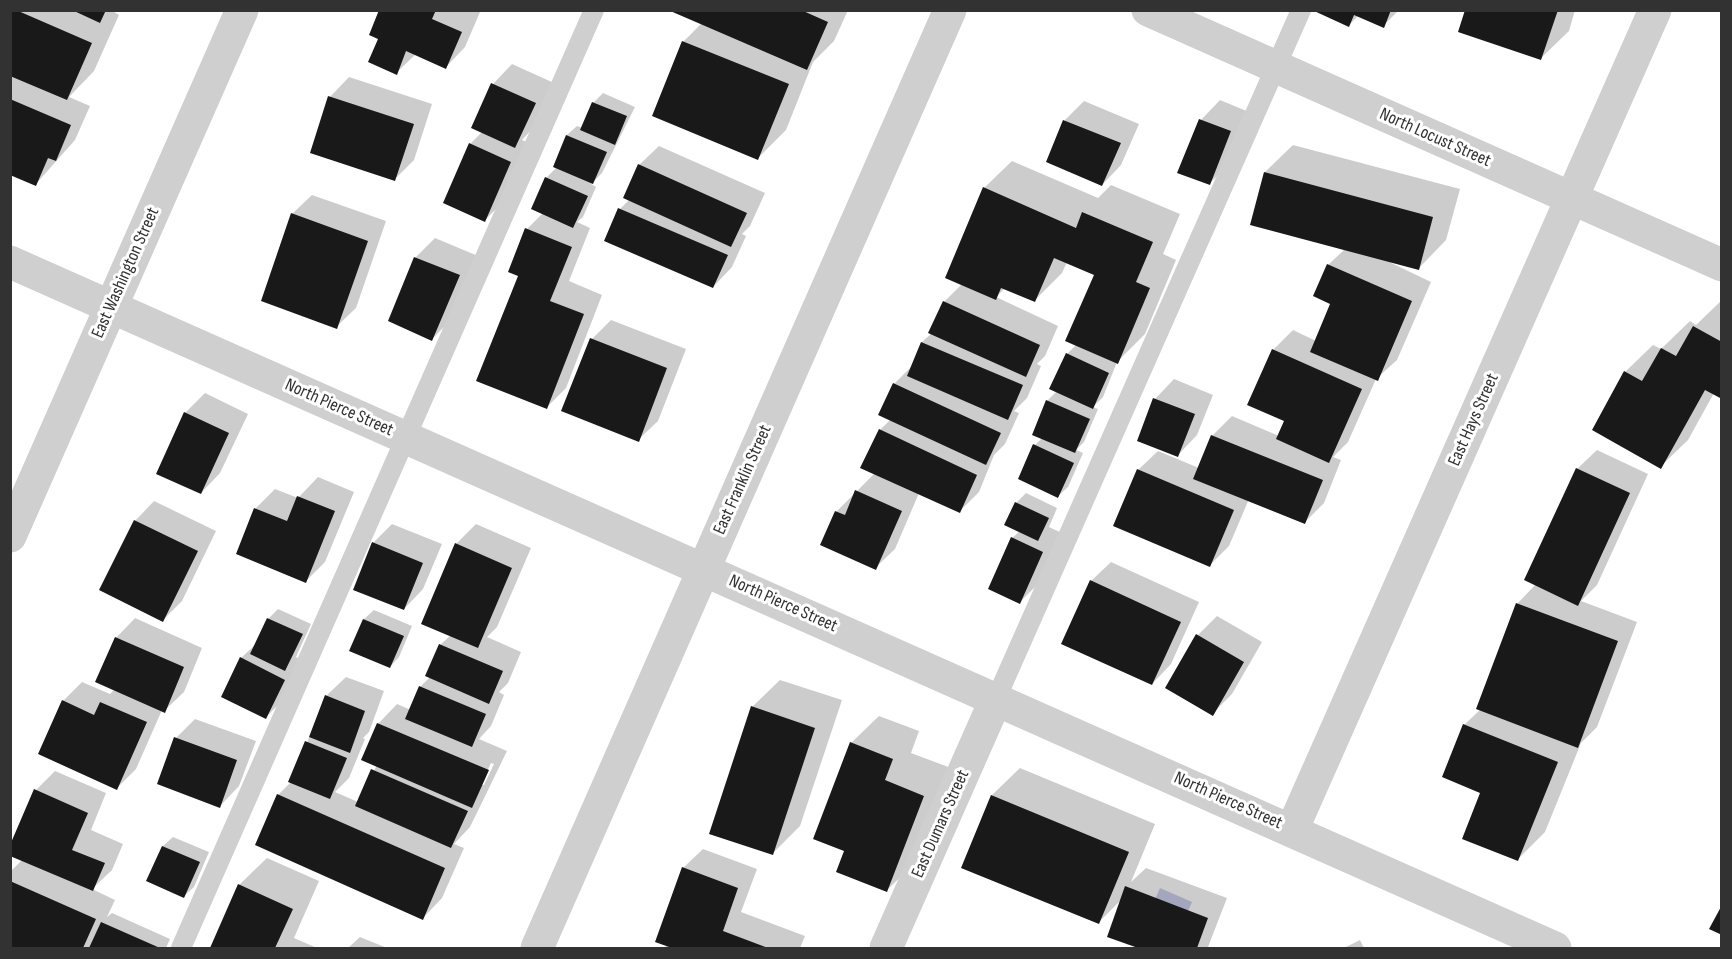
<!DOCTYPE html>
<style>
body{margin:0}
#map{position:relative;width:1732px;height:959px;overflow:hidden;background:#fff;font-family:"Sofia Sans Condensed",sans-serif}
canvas{display:block}
.frame{position:absolute;inset:0;border:12px solid #323232;pointer-events:none}
</style>
<div id="map">
<canvas width="1732" height="959"></canvas>
<div class="frame"></div>
</div>
<script>
const context = document.querySelector('canvas').getContext('2d');
context.lineJoin = 'round';
function fillPath(path, color) { context.fillStyle = color; context.fill(path, 'evenodd'); }
function strokePath(path, color, width, dash) { context.strokeStyle = color; context.lineWidth = width; context.lineCap = dash ? 'butt' : 'round'; context.setLineDash(dash || []); context.stroke(path); }
function drawText(font, color, halo, rows, align = 'center') {
  context.font = font + ' "Sofia Sans Condensed",sans-serif'; context.lineWidth = 6; context.setLineDash([]); context.textBaseline = 'middle'; context.strokeStyle = halo; context.fillStyle = color; for (const [text, x, y, turn = 0] of rows) {
    context.save(); context.translate(x, y); context.rotate((+turn || 0) * Math.PI / 180); context.textAlign = isNaN(turn) ? turn : align; if (halo) context.strokeText(text, 0, 0); context.fillText(text, 0, 0); context.restore();
  }
}
fillPath(new Path2D(`
 M 1160,888 L 1192,902 L 1172,948 L 1141,948 L 1135,946 Z`), '#cdd0ed');
fillPath(new Path2D(`
 M 10,10 L 111,10 L 119,15 L 94,71 L 69,97 L 90,106 L 75,140 L 35,185 L 10,174 Z
 M 381,10 L 477,10 L 480,12 L 465,47 L 446,67 L 416,54 L 396,73 Z
 M 672,10 L 848,10 L 834,41 L 813,62 L 786,130 L 758,158 L 683,42 L 702,23 Z
 M 1315,10 L 1399,10 L 1383,26 L 1359,15 L 1349,25 Z
 M 1466,10 L 1575,10 L 1569,31 L 1541,58 Z
 M 512,64 L 554,83 L 534,127 L 522,140 L 529,143 L 504,201 L 485,220 L 470,144 L 482,132 L 473,128 L 493,84 Z
 M 349,77 L 432,104 L 414,160 L 395,179 L 330,97 Z
 M 603,93 L 635,107 L 602,173 L 591,184 L 596,187 L 583,217 L 577,222 L 590,228 L 569,281 L 602,295 L 566,388 L 546,408 L 520,275 L 527,229 L 543,213 L 546,178 L 557,167 L 555,166 L 567,135 L 577,126 L 583,128 L 593,103 Z
 M 1220,100 L 1249,112 L 1229,164 L 1209,184 L 1179,172 L 1201,120 Z
 M 1084,101 L 1139,124 L 1121,165 L 1102,185 L 1048,162 L 1065,120 Z
 M 1293,145 L 1460,189 L 1446,240 L 1419,268 L 1381,258 L 1431,282 L 1397,360 L 1376,379 L 1348,442 L 1333,457 L 1341,460 L 1324,503 L 1305,522 L 1249,499 L 1229,546 L 1210,565 L 1138,470 L 1158,451 L 1199,468 L 1212,436 L 1232,416 L 1279,436 L 1286,420 L 1249,404 L 1274,349 L 1293,330 L 1316,341 L 1332,303 L 1328,265 L 1345,249 L 1265,172 Z
 M 659,146 L 765,193 L 750,226 L 742,234 L 746,236 L 732,267 L 713,287 L 620,209 L 630,199 L 639,165 Z
 M 1012,161 L 1098,198 L 1111,185 L 1180,214 L 1163,254 L 1176,260 L 1145,334 L 1117,362 L 1103,397 L 1093,407 L 1098,409 L 1084,442 L 1076,450 L 1083,453 L 1068,487 L 1058,496 L 1020,479 L 1035,445 L 1042,438 L 1034,434 L 1047,401 L 1057,391 L 1067,354 L 1077,344 L 1096,274 L 1067,262 L 1062,273 L 1035,300 L 1005,288 L 996,297 L 1058,326 L 1045,356 L 1037,364 L 1041,366 L 1027,398 L 1014,411 L 1019,413 L 1005,444 L 994,455 L 979,492 L 959,512 L 919,493 L 895,549 L 875,568 L 836,512 L 875,473 L 880,430 L 891,419 L 894,384 L 913,365 L 922,342 L 932,333 L 944,302 L 962,284 L 984,188 Z
 M 312,195 L 386,221 L 356,308 L 336,327 L 292,214 Z
 M 435,238 L 478,256 L 451,320 L 432,339 L 390,320 L 416,257 Z
 M 1722,300 L 1722,397 L 1714,393 L 1688,440 L 1660,467 L 1625,372 L 1653,345 L 1661,349 L 1690,321 L 1696,325 Z
 M 611,320 L 686,349 L 658,421 L 638,440 L 592,339 Z
 M 1174,379 L 1213,395 L 1197,435 L 1178,455 L 1139,440 L 1155,399 Z
 M 205,393 L 248,414 L 220,473 L 201,493 L 158,473 L 185,413 Z
 M 1597,450 L 1648,474 L 1597,585 L 1581,601 L 1637,622 L 1597,727 L 1581,743 L 1545,832 L 1518,859 L 1482,792 L 1464,725 L 1481,709 L 1517,604 L 1536,584 L 1577,469 Z
 M 318,477 L 354,492 L 325,562 L 306,581 L 238,553 L 256,508 L 275,489 L 298,498 Z
 M 1026,493 L 1057,508 L 1049,527 L 1062,533 L 1039,583 L 1020,602 L 1012,538 L 1020,531 L 1016,503 Z
 M 154,501 L 216,531 L 182,601 L 163,620 L 135,521 Z
 M 392,524 L 442,544 L 423,589 L 404,609 L 373,543 Z
 M 476,524 L 531,548 L 497,627 L 487,637 L 521,652 L 508,683 L 499,692 L 504,695 L 491,726 L 479,739 L 507,751 L 470,827 L 454,844 L 464,848 L 442,898 L 423,918 L 278,795 L 291,782 L 326,696 L 346,677 L 384,691 L 369,732 L 363,738 L 365,739 L 349,778 L 335,792 L 358,802 L 377,765 L 378,724 L 397,704 L 411,710 L 420,687 L 430,677 L 440,645 L 451,635 L 456,544 ZM 491,763 L 494,764 L 484,785 L 481,785 Z
 M 1111,562 L 1199,602 L 1171,664 L 1152,684 L 1091,581 Z
 M 278,609 L 311,624 L 296,657 L 303,660 L 285,698 L 266,717 L 241,658 L 257,643 L 269,618 Z
 M 374,610 L 412,626 L 399,657 L 390,667 L 351,650 L 364,619 Z
 M 1217,616 L 1262,642 L 1232,694 L 1212,714 L 1198,635 Z
 M 135,618 L 202,648 L 184,692 L 164,711 L 162,710 L 136,769 L 117,788 L 63,701 L 82,682 L 110,694 L 115,689 L 116,638 Z
 M 780,680 L 842,700 L 800,826 L 772,854 L 752,707 Z
 M 879,716 L 919,731 L 911,753 L 951,768 L 915,863 L 887,890 L 846,850 L 851,743 Z
 M 195,719 L 256,741 L 239,786 L 220,806 L 176,738 Z
 M 1020,768 L 1155,824 L 1131,882 L 1146,868 L 1227,898 L 1208,947 L 1142,948 L 1108,936 L 1122,899 L 1098,923 L 992,795 Z
 M 55,771 L 106,793 L 91,830 L 123,844 L 112,870 L 92,889 L 115,900 L 107,917 L 112,913 L 170,939 L 166,948 L 10,948 L 10,872 L 23,859 L 36,790 Z
 M 173,837 L 209,852 L 194,887 L 184,896 L 148,880 L 163,846 Z
 M 703,849 L 757,869 L 741,912 L 805,936 L 800,948 L 664,948 L 667,945 L 683,868 Z
 M 267,858 L 319,881 L 294,938 L 317,948 L 211,948 L 239,885 Z
 M 360,937 L 387,948 L 348,948 Z
 M 1360,940 L 1364,948 L 1344,948 Z`), '#0003');
fillPath(new Path2D(`
 M 10,10 L 16,10 L 92,43 L 67,100 L 10,76 Z
 M 72,10 L 106,10 L 100,23 Z
 M 379,10 L 436,10 L 432,19 L 462,32 L 446,69 L 406,51 L 397,75 L 368,62 L 378,39 L 369,35 Z
 M 668,10 L 801,10 L 828,22 L 807,70 Z
 M 1312,10 L 1391,10 L 1384,28 L 1354,15 L 1349,27 Z
 M 1465,10 L 1558,10 L 1541,60 L 1458,32 Z
 M 682,41 L 789,84 L 758,160 L 652,116 Z
 M 491,83 L 536,103 L 515,148 L 471,128 Z
 M 328,96 L 414,124 L 395,181 L 310,153 Z
 M 10,99 L 71,125 L 56,161 L 48,158 L 36,186 L 10,175 Z
 M 592,102 L 627,116 L 615,145 L 580,130 Z
 M 1199,119 L 1231,131 L 1210,185 L 1177,173 Z
 M 1063,120 L 1121,143 L 1102,186 L 1046,162 Z
 M 566,135 L 607,152 L 593,184 L 553,167 Z
 M 469,143 L 511,162 L 485,222 L 443,203 Z
 M 638,164 L 747,213 L 731,247 L 623,198 Z
 M 1264,172 L 1433,217 L 1419,270 L 1250,225 Z
 M 545,177 L 588,196 L 573,228 L 531,209 Z
 M 983,187 L 1076,228 L 1082,212 L 1153,242 L 1136,282 L 1150,288 L 1118,364 L 1065,341 L 1094,275 L 1054,258 L 1035,302 L 1001,288 L 996,300 L 945,278 Z
 M 618,208 L 728,255 L 713,288 L 604,241 Z
 M 291,213 L 368,241 L 337,329 L 261,301 Z
 M 525,228 L 572,247 L 550,301 L 584,314 L 547,409 L 476,381 L 518,276 L 508,272 Z
 M 414,257 L 460,275 L 432,341 L 388,321 Z
 M 1327,264 L 1412,301 L 1378,381 L 1310,352 L 1330,304 L 1313,296 Z
 M 943,301 L 1040,345 L 1026,377 L 928,333 Z
 M 1693,326 L 1722,342 L 1722,399 L 1705,390 L 1661,469 L 1592,430 L 1624,371 L 1642,381 L 1661,348 L 1676,356 Z
 M 590,338 L 667,368 L 639,442 L 561,411 Z
 M 921,342 L 1023,385 L 1008,420 L 907,376 Z
 M 1272,349 L 1362,389 L 1329,463 L 1276,439 L 1284,421 L 1247,405 Z
 M 1066,353 L 1109,373 L 1093,409 L 1049,389 Z
 M 893,383 L 1001,433 L 986,465 L 878,415 Z
 M 1153,398 L 1195,414 L 1178,457 L 1137,441 Z
 M 1046,400 L 1090,419 L 1075,453 L 1032,435 Z
 M 184,412 L 229,433 L 201,494 L 156,474 Z
 M 879,429 L 977,475 L 960,513 L 860,468 Z
 M 1211,435 L 1323,480 L 1305,524 L 1193,479 Z
 M 1033,444 L 1074,463 L 1058,498 L 1018,479 Z
 M 1576,468 L 1630,493 L 1578,606 L 1524,580 Z
 M 1137,469 L 1234,510 L 1210,567 L 1113,526 Z
 M 855,490 L 902,511 L 876,570 L 820,545 L 835,511 L 845,515 Z
 M 297,496 L 335,511 L 306,583 L 236,554 L 254,508 L 287,521 Z
 M 1015,502 L 1049,518 L 1038,541 L 1004,525 Z
 M 134,520 L 198,551 L 163,622 L 99,590 Z
 M 1011,537 L 1043,552 L 1020,604 L 988,589 Z
 M 372,542 L 423,563 L 404,610 L 353,590 Z
 M 455,543 L 512,568 L 478,648 L 421,624 Z
 M 1090,580 L 1181,622 L 1152,685 L 1061,644 Z
 M 1516,603 L 1618,641 L 1578,748 L 1476,709 Z
 M 267,618 L 303,634 L 285,671 L 250,654 Z
 M 363,619 L 404,636 L 390,668 L 349,651 Z
 M 1196,634 L 1244,662 L 1213,716 L 1165,688 Z
 M 115,637 L 184,667 L 165,713 L 95,682 Z
 M 439,644 L 503,671 L 489,704 L 425,676 Z
 M 240,657 L 285,680 L 266,719 L 221,697 Z
 M 419,686 L 486,714 L 472,747 L 405,719 Z
 M 325,695 L 365,711 L 350,753 L 309,737 Z
 M 62,700 L 94,715 L 100,702 L 147,722 L 117,790 L 38,754 Z
 M 751,706 L 815,728 L 773,855 L 709,834 Z
 M 377,723 L 489,770 L 472,808 L 361,760 Z
 M 1463,724 L 1558,762 L 1518,861 L 1462,839 L 1480,793 L 1442,777 Z
 M 174,737 L 237,760 L 220,808 L 157,784 Z
 M 305,741 L 347,758 L 330,799 L 288,782 Z
 M 850,742 L 893,759 L 885,780 L 924,796 L 887,892 L 836,872 L 844,851 L 813,839 Z
 M 371,769 L 468,811 L 451,848 L 355,806 Z
 M 34,789 L 88,813 L 72,850 L 105,863 L 93,891 L 10,856 L 10,845 Z
 M 277,794 L 445,868 L 423,920 L 255,845 Z
 M 991,795 L 1129,852 L 1099,924 L 961,868 Z
 M 162,846 L 200,862 L 184,898 L 146,881 Z
 M 682,867 L 738,888 L 723,931 L 768,948 L 672,948 L 655,942 Z
 M 10,881 L 96,919 L 83,948 L 10,948 Z
 M 238,884 L 293,909 L 275,948 L 210,948 Z
 M 1125,886 L 1208,918 L 1197,948 L 1138,948 L 1107,937 Z
 M 1722,905 L 1722,935 L 1709,929 Z
 M 101,922 L 160,948 L 89,948 Z`), '#191919');
strokePath(new Path2D(`
 M 996,699 L 1301,10
 M 181,948 L 594,10`), '#cfcfcf', 20);
strokePath(new Path2D(`
 M 1148,10 L 1722,265
 M 10,262 L 1555,948
 M 10,536 L 242,10
 M 1292,830 L 1655,10
 M 537,948 L 950,10
 M 886,948 L 996,699`), '#cfcfcf', 33);
drawText('18px', '#323232', '#fff', [
 ["North Locust Street",1435,138,24],
 ["East Washington Street",126,273,-66],
 ["North Pierce Street",339,408,24],
 ["East Hays Street",1474,420,-66],
 ["East Franklin Street",743,480,-66],
 ["North Pierce Street",783,604,24],
 ["North Pierce Street",1228,801,24],
 ["East Dumars Street",941,824,-66]
]);
</script>
